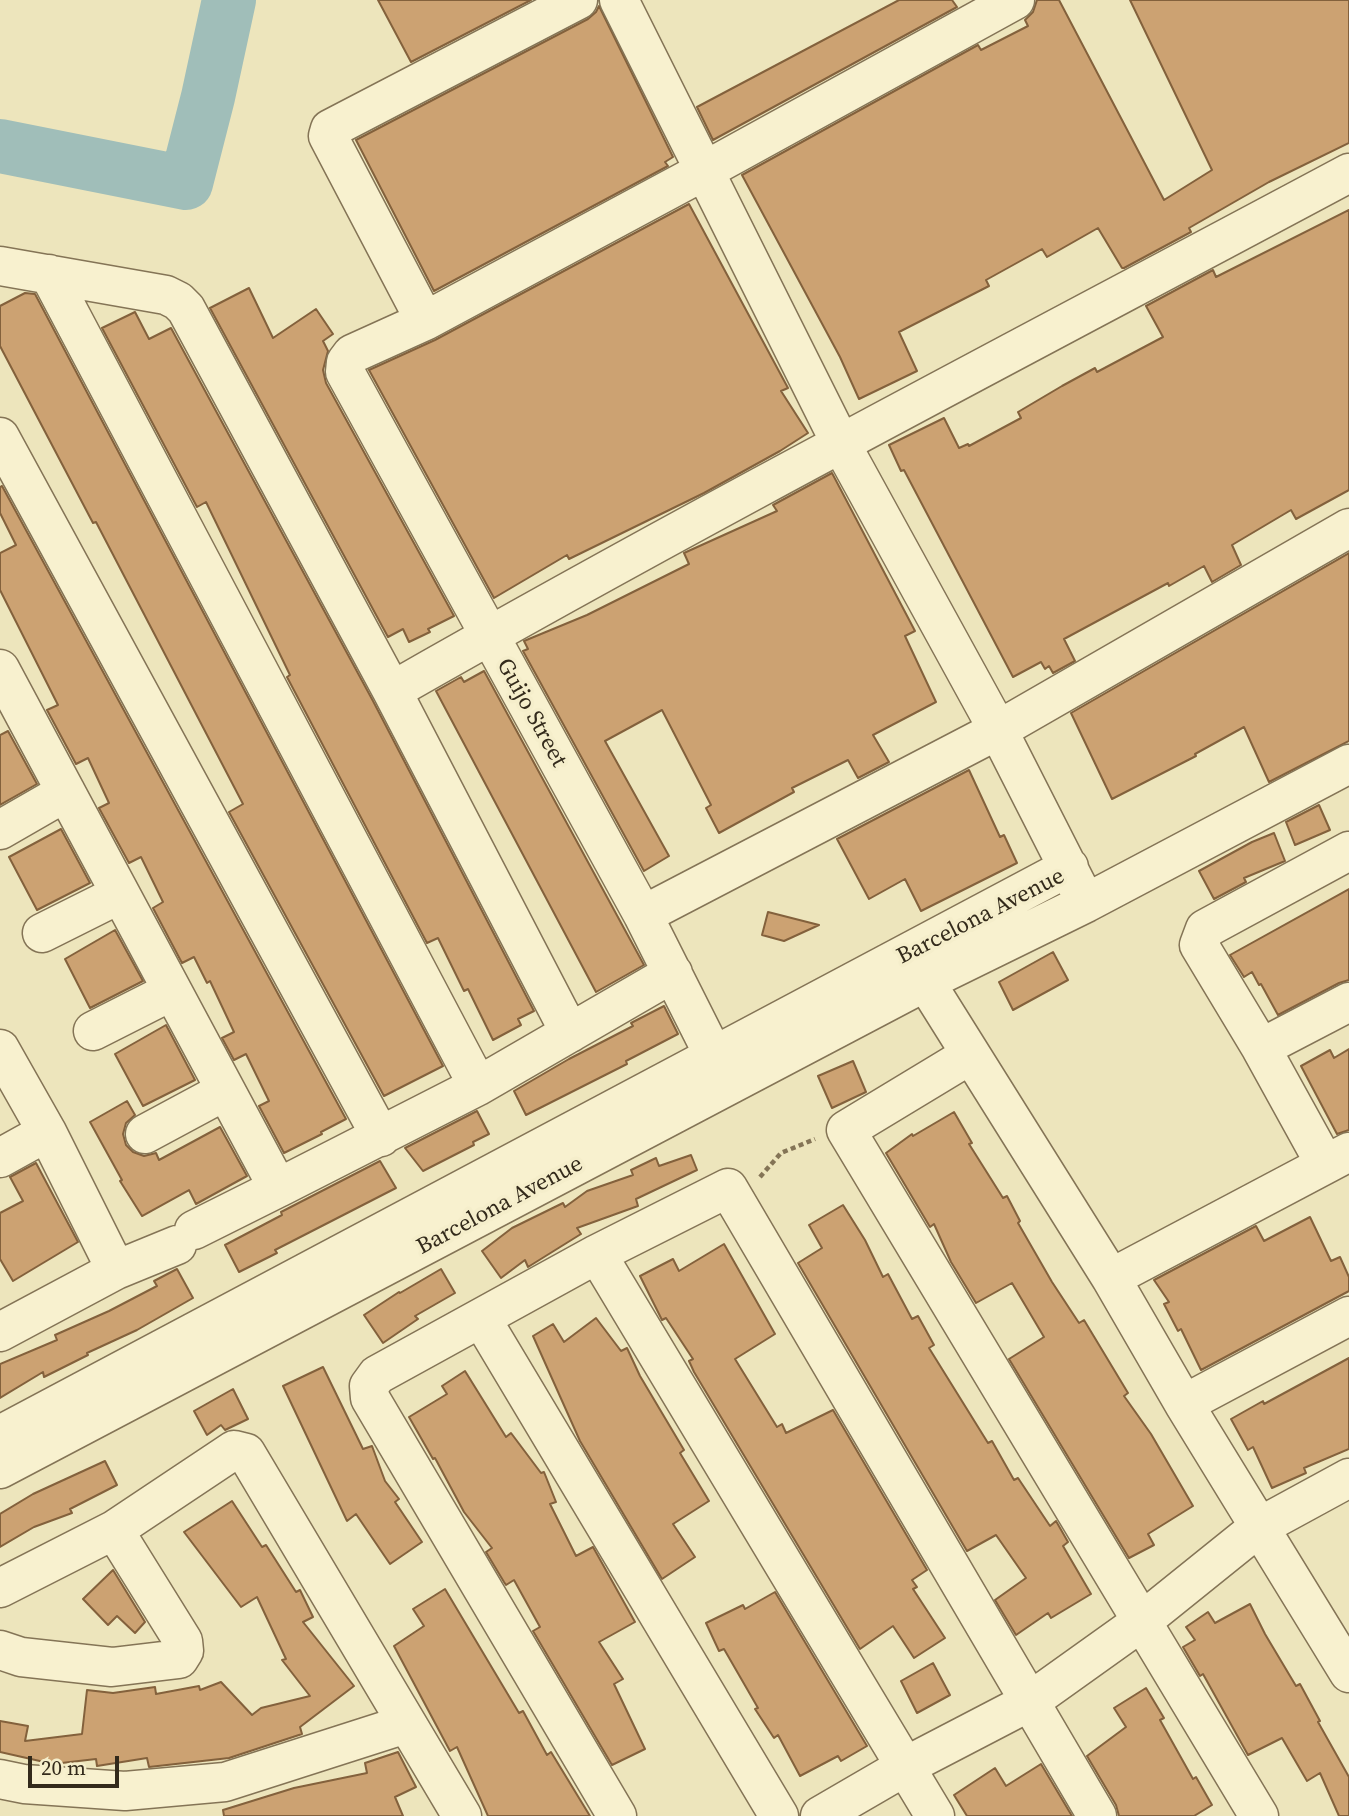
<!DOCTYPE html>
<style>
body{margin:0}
#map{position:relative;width:1349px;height:1816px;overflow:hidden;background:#ede5bc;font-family:"Source Serif 4",serif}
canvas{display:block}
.scale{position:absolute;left:28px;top:1756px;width:91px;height:32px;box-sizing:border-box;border:4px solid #332a1b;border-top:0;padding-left:9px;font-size:21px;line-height:24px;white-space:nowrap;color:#332a1b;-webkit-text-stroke:5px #f5eecb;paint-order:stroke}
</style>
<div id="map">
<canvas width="1349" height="1816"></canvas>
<div class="scale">20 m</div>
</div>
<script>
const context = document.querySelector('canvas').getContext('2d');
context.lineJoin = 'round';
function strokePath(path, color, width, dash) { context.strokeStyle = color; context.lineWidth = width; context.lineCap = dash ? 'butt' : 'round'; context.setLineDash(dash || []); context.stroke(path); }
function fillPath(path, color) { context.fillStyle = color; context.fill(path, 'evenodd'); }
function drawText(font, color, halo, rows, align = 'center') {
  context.font = font + ' "Source Serif 4",serif'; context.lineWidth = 7; context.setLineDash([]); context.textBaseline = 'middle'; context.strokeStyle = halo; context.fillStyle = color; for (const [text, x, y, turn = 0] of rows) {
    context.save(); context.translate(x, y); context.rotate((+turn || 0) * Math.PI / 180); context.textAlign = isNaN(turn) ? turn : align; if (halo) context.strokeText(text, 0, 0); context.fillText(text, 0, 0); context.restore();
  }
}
strokePath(new Path2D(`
 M 0,146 L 186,183 L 208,97 L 229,0`), '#a0beb9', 54);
const building = new Path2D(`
 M 378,0 L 531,0 L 411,62 Z
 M 899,0 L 952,0 L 957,7 L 713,140 L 697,107 Z
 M 1037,0 L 1059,0 L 1164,200 L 1212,170 L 1130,0 L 1349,0 L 1349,143 L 1269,182 L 1189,228 L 1191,232 L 1124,268 L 1122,268 L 1098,228 L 1047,257 L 1042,249 L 986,280 L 989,286 L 899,332 L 917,371 L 859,399 L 840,357 L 742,175 L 978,45 L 981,50 L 1028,26 L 1025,20 L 1033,12 Z
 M 599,6 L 673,157 L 665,162 L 668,166 L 434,291 L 356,140 L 588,19 L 596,12 Z
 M 689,204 L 788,388 L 781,391 L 808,433 L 780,451 L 704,493 L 569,559 L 567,555 L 494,598 L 369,370 L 435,340 Z
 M 1349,210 L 1349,490 L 1296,519 L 1291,510 L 1232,545 L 1241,565 L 1212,582 L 1204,566 L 1169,586 L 1168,583 L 1064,639 L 1075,661 L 1053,673 L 1049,666 L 1045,669 L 1041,662 L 1013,677 L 904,470 L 901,471 L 889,445 L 944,418 L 959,448 L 968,444 L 969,446 L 1021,418 L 1018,412 L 1062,386 L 1095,368 L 1097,372 L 1163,337 L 1146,306 L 1213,270 L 1216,277 Z
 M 249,288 L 273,338 L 316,309 L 333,334 L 323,341 L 328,351 L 323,370 L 326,383 L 454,616 L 428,629 L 430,632 L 409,642 L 403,629 L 388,637 L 210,308 Z
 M 25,293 L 35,294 L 443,1066 L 384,1096 L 229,812 L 243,804 L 96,522 L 93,523 L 0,346 L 0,306 Z
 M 135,312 L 149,339 L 171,328 L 373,701 L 534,1011 L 518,1019 L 521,1025 L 493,1040 L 468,989 L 464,991 L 438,938 L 427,943 L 287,677 L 290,675 L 206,502 L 197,507 L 102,328 Z
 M 832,473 L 915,631 L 905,636 L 936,702 L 873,735 L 889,762 L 858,778 L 848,760 L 792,788 L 794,792 L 719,833 L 706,808 L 711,805 L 662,710 L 605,741 L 669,856 L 644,871 L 523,651 L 528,649 L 524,641 L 587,615 L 689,564 L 684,553 L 777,511 L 773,505 Z
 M 2,486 L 346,1119 L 321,1132 L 322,1134 L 284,1153 L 259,1106 L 269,1101 L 246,1054 L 234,1060 L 222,1038 L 234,1032 L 210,981 L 207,983 L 194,957 L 182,963 L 153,908 L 163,902 L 141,857 L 129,863 L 99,808 L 109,803 L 88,758 L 76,764 L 47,710 L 58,705 L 0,590 L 0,553 L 16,545 L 0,513 L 0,487 Z
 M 1349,553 L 1349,741 L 1269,782 L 1244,727 L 1195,754 L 1196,756 L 1112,799 L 1071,713 Z
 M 484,671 L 644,965 L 596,992 L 436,691 L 461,677 L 464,682 Z
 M 8,731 L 37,784 L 0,805 L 0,735 Z
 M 969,770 L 1000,837 L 1004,835 L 1017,863 L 921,911 L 905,879 L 869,899 L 837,839 Z
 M 1319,805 L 1330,830 L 1295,845 L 1286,822 Z
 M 61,829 L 90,883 L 37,910 L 9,857 Z
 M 1274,833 L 1285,861 L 1244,878 L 1246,882 L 1214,899 L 1199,871 L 1252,842 Z
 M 1349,889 L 1349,980 L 1339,983 L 1278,1015 L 1261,984 L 1259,985 L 1252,972 L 1244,977 L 1230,955 Z
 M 768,912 L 819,925 L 784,941 L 762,935 Z
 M 115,930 L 143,981 L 90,1008 L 65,959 Z
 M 1053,952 L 1068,980 L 1013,1010 L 999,982 Z
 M 664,1006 L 678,1034 L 626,1061 L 627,1064 L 526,1115 L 514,1091 L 569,1059 L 633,1026 L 631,1023 Z
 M 166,1025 L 195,1080 L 143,1106 L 115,1054 Z
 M 1349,1049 L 1349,1130 L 1337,1134 L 1301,1066 L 1330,1050 L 1334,1058 Z
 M 853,1061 L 866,1092 L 832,1108 L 818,1076 Z
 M 127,1101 L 135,1115 L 126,1123 L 123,1134 L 126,1145 L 133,1152 L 144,1156 L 156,1153 L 159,1160 L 220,1127 L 247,1176 L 196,1204 L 189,1190 L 142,1216 L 120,1181 L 122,1180 L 90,1122 Z
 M 477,1111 L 489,1134 L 473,1142 L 474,1145 L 423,1171 L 405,1148 Z
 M 954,1112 L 972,1143 L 969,1144 L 1003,1198 L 1007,1196 L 1020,1221 L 1018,1223 L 1052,1282 L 1079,1323 L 1084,1320 L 1128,1393 L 1124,1396 L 1151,1434 L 1193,1506 L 1148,1534 L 1154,1545 L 1129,1558 L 1009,1359 L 1044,1337 L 1012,1283 L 976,1303 L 951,1262 L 934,1224 L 930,1227 L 886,1153 L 912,1134 L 913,1136 Z
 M 691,1155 L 697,1170 L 636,1199 L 638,1206 L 577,1228 L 581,1234 L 528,1267 L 525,1260 L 501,1278 L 482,1251 L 512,1228 L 563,1203 L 565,1207 L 587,1191 L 633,1175 L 631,1170 L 656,1158 L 659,1166 Z
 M 380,1161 L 396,1188 L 275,1250 L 277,1253 L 239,1272 L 225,1245 L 282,1215 L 281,1212 Z
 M 36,1163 L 78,1242 L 13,1281 L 0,1259 L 0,1213 L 23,1201 L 10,1177 Z
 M 843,1205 L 865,1240 L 883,1277 L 888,1274 L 912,1319 L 918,1316 L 934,1345 L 929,1348 L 988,1443 L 992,1441 L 1014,1480 L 1018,1478 L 1050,1526 L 1056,1521 L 1068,1542 L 1063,1546 L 1091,1594 L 1051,1618 L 1048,1613 L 1016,1635 L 995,1600 L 1026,1578 L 996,1535 L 967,1551 L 798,1263 L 822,1248 L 809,1225 Z
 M 1310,1217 L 1331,1261 L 1340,1257 L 1349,1277 L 1349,1291 L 1201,1370 L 1181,1329 L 1178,1331 L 1164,1304 L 1169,1302 L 1154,1280 L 1256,1226 L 1264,1241 Z
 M 724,1244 L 775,1334 L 735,1359 L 777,1427 L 782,1424 L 786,1433 L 833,1410 L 927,1570 L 912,1580 L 917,1587 L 913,1589 L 945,1638 L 914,1658 L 893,1626 L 860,1649 L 694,1372 L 689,1361 L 693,1359 L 666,1318 L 662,1320 L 640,1276 L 673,1259 L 679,1271 Z
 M 177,1269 L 193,1298 L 137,1330 L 87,1353 L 88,1355 L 44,1377 L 43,1372 L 0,1398 L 0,1364 L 57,1340 L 55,1335 L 109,1311 L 157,1286 L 154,1281 Z
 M 441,1269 L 455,1293 L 415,1316 L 418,1319 L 383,1343 L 364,1315 L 399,1292 L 400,1293 Z
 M 596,1318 L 621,1351 L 627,1348 L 640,1376 L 684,1450 L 680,1453 L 709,1501 L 673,1524 L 695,1557 L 662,1579 L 580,1441 L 533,1336 L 553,1324 L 564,1342 Z
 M 1349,1358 L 1349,1449 L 1304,1468 L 1306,1473 L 1272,1488 L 1253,1447 L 1248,1450 L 1231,1419 L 1263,1401 L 1264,1404 Z
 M 323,1367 L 363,1449 L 372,1446 L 385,1481 L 399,1499 L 395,1502 L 422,1542 L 390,1564 L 356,1514 L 347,1521 L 283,1386 Z
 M 465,1371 L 506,1437 L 511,1433 L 541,1473 L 544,1472 L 556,1502 L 550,1504 L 576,1556 L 593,1547 L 635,1622 L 599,1642 L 623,1679 L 614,1684 L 645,1749 L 612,1765 L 533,1631 L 540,1627 L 514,1580 L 506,1585 L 504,1582 L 486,1552 L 492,1548 L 464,1512 L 435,1458 L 433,1459 L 409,1417 L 447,1394 L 442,1386 Z
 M 233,1389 L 248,1419 L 225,1430 L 221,1425 L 207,1435 L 194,1411 Z
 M 105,1461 L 117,1485 L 70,1509 L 72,1513 L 34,1527 L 0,1547 L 0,1514 L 33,1494 Z
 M 232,1501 L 262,1547 L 266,1545 L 296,1592 L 300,1590 L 313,1617 L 303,1622 L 354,1686 L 300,1727 L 302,1734 L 229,1758 L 149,1767 L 147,1758 L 97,1766 L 96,1759 L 53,1764 L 0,1752 L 0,1721 L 28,1726 L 25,1741 L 82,1734 L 87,1690 L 113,1693 L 155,1687 L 156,1694 L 199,1686 L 200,1690 L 221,1682 L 252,1715 L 261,1708 L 310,1696 L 282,1660 L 286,1659 L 257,1597 L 241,1607 L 184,1532 Z
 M 113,1570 L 145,1622 L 135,1633 L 117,1616 L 108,1625 L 83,1599 Z
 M 445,1589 L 519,1713 L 523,1711 L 547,1755 L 551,1752 L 590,1816 L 488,1816 L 457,1747 L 450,1751 L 394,1646 L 424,1626 L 413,1609 Z
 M 775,1592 L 867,1746 L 841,1761 L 838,1756 L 800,1776 L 778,1735 L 774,1738 L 755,1709 L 758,1708 L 724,1649 L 719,1651 L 706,1623 L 743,1605 L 745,1609 Z
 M 1250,1604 L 1265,1634 L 1296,1686 L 1300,1684 L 1320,1721 L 1318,1722 L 1349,1777 L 1349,1816 L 1339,1816 L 1320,1773 L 1307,1781 L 1282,1738 L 1248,1755 L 1203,1674 L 1200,1676 L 1183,1647 L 1195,1640 L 1186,1627 L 1208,1612 L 1215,1623 Z
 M 933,1663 L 950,1695 L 917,1713 L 901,1681 Z
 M 1146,1688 L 1164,1718 L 1160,1720 L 1193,1779 L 1196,1777 L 1212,1805 L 1194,1816 L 1119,1816 L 1116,1805 L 1087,1756 L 1126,1727 L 1114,1708 Z
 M 398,1752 L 416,1787 L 395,1797 L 403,1816 L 224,1816 L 223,1810 L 294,1788 L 367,1773 L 365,1763 Z
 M 1041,1764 L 1072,1816 L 967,1816 L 954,1795 L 995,1768 L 1006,1786 Z`);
fillPath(building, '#cca272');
strokePath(building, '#83613c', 2);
const minor = new Path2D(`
 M 0,266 L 166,295 L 178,301 L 186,309 L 392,691 L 570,1033
 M 49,274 L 478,1086
 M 425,321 L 328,136 L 330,129 L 578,0
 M 0,437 L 381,1137
 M 0,669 L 278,1188 L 478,1086 L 673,973
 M 392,691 C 707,511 1029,344 1349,173
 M 0,830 L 66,792
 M 1086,903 L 1349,764
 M 643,915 L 998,730 L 1349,528
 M 42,933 L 120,894
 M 913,962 L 1111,1278 L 1184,1404 L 1349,1673
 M 93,1031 L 172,991
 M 1261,1048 L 1349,1002
 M 0,1049 L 47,1132 L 116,1270
 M 970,1055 L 846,1130 L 1259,1816
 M 714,1056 L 643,915 L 345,372 L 346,362 L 352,354 L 425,321 L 704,171 L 1015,0
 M 145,1134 L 225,1091
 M 0,1158 L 47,1132
 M 1325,1164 L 1261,1048 L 1199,945 L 1205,929 L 1349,851
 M 194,1230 L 278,1188
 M 597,1254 L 935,1816
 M 1111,1278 L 1349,1152
 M 481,1318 L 779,1816
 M 0,1332 L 116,1270 L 177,1245
 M 1184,1404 L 1349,1316
 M 0,1435 L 1069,867
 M 0,1469 L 925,982 L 1086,903 L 998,730 L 841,444 L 619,0
 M 0,1588 L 114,1530 L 234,1450 L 246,1453 L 462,1816
 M 0,1650 L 21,1657 L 112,1667 L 179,1659 L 184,1651 L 183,1641 L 114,1530
 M 0,1779 L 24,1784 L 125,1791 L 225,1782 L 406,1724
 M 617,1816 L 370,1398 L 369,1386 L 377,1375 L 597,1254 L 728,1188 L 1097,1816
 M 820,1816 L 906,1766 L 1029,1702 L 1141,1622 L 1259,1527 L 1349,1478`);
strokePath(minor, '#847456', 41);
strokePath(new Path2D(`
 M 760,1177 L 781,1153 L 815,1139`), '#847456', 4.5, [5, 3.5]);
strokePath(minor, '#f8f1cf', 38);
drawText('23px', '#332a1b', '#f5eecb', [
 ["Guijo Street",531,713,61],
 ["Barcelona Avenue",981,917,-27],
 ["Barcelona Avenue",500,1206,-28]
]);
</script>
